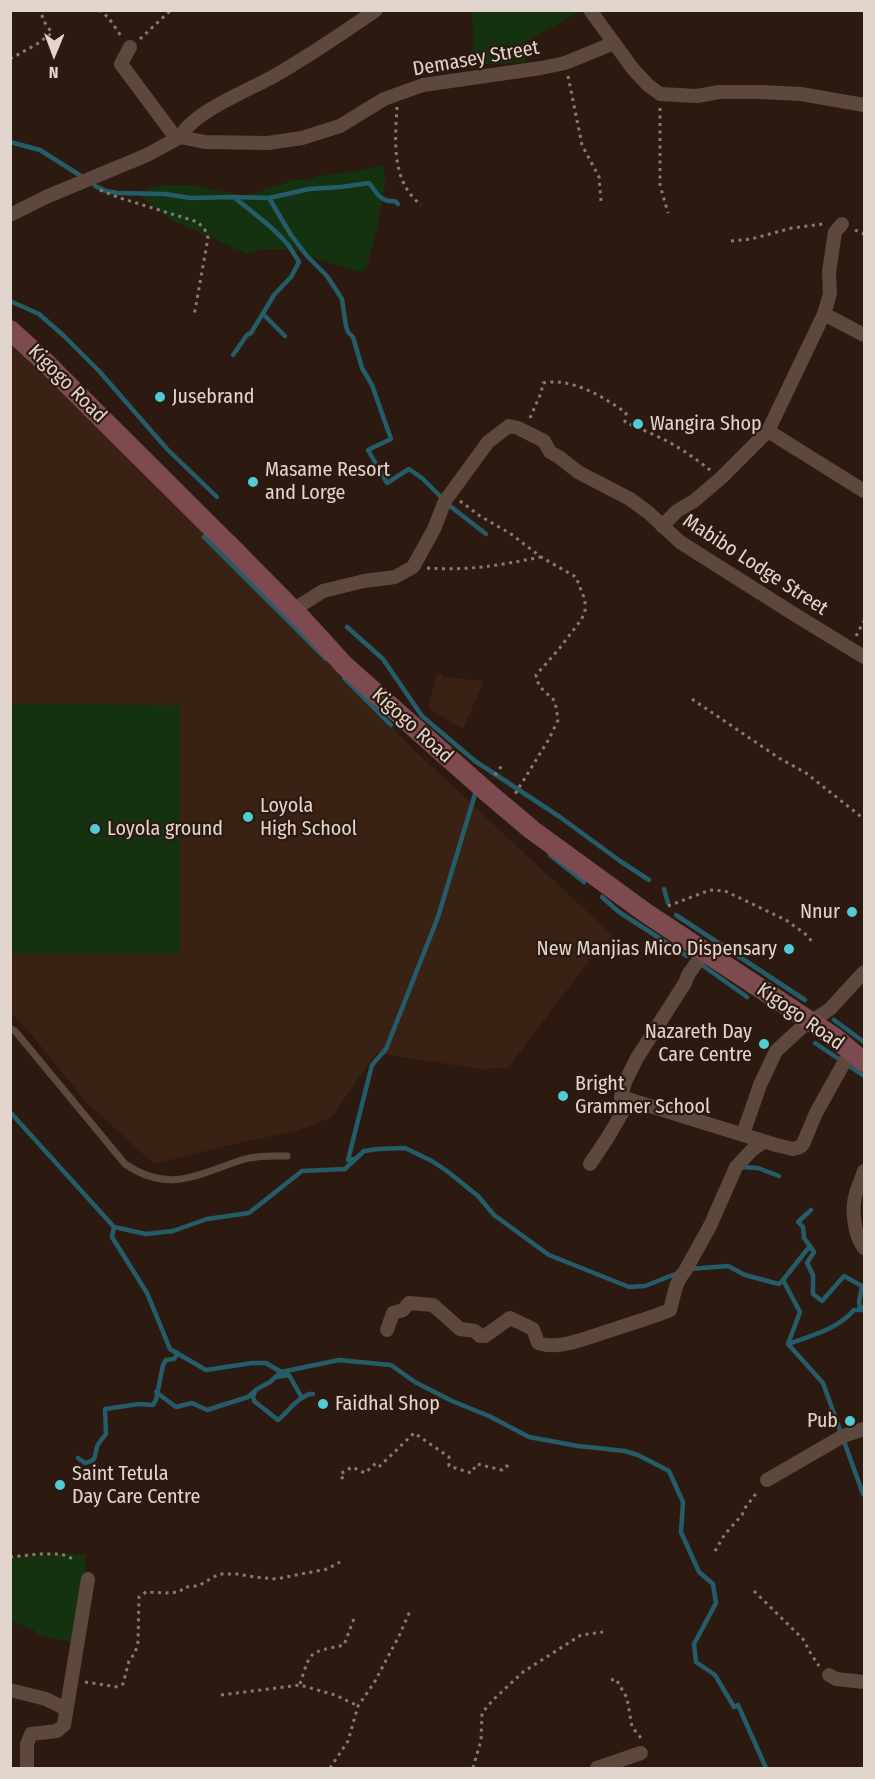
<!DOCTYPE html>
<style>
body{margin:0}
#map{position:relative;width:875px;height:1779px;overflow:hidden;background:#2c1a10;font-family:"Fira Sans Condensed",sans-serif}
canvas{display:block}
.frame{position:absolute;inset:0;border:12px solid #e1d5ce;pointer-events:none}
.north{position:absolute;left:24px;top:24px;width:60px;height:60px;-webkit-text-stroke:4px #2c1a10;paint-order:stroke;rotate:181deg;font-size:16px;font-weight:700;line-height:24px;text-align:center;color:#e1d5ce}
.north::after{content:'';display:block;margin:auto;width:21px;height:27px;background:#e1d5ce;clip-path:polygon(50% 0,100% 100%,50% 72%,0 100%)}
</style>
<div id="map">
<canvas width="875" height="1779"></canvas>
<div class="frame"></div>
<div class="north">N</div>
</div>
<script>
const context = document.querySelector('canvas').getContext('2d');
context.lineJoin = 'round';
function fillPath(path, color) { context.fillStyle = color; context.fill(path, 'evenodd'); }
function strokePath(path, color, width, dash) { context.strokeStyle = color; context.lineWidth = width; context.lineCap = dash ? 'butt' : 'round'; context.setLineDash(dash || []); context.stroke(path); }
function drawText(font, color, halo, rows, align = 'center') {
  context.font = font + ' "Fira Sans Condensed",sans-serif'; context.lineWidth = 4.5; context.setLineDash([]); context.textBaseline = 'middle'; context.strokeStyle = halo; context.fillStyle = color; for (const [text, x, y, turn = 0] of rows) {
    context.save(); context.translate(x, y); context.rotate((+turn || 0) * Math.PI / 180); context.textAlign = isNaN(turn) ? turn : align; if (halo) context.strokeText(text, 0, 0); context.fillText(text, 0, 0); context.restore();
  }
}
fillPath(new Path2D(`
 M 10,343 L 70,389 L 241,566 L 412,748 L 612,935 L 588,962 L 508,1068 L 480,1069 L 376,1053 L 332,1117 L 299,1130 L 226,1146 L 154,1164 L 87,1103 L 31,1034 L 11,1013 Z
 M 437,673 L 442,674 L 442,677 L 484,681 L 463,729 L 428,708 Z`), '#392113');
fillPath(new Path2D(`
 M 580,11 L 557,25 L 522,43 L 526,62 L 474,65 L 472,11 Z
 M 384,165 L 385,185 L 376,233 L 367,267 L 362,272 L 355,271 L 288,249 L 264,249 L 248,254 L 169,219 L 136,193 L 144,193 L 149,189 L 161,185 L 189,185 L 246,196 L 294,180 L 308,180 L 318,176 L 351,172 Z
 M 11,704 L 180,705 L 180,954 L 11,954 Z
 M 67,1554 L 85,1554 L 86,1593 L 74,1643 L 39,1635 L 32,1629 L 11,1621 L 10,1557 Z`), '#143210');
strokePath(new Path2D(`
 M 10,142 L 40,150 L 81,176
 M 95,186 L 106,191 L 118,193 L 165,194 L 190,198 L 233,197 L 269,198 L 309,189 L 341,187 L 369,183 C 377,193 381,203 395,201 L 398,204
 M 269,198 L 291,235 L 307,256 L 327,276 L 342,299 L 346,326 L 348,332 L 353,337 L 362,368 L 372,385 L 391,439 L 368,450 L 387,483 L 409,469 L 422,478 L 450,506 L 486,534
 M 10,301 L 39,314 L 64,336 L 99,371 L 167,449 L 217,497
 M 263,314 L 285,336
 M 233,355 L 247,335 L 251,333 L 274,295 L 291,277 L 299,262 C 296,257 292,251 289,246 C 274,227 253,213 235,198
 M 204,537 L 326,659
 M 347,627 L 383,659 L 422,716 L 475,761 L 560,817 L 620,861 L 649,880
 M 344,678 L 391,725
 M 550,855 L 584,882
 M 664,889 L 668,903
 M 602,897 L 619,912 L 687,956
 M 676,915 L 805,1000
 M 702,965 L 747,997
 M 834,1020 L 864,1042
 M 815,1043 L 864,1076
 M 10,1112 L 114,1227 L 112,1237 L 147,1293 L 170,1349 L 206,1370 L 252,1363 L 266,1363 L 281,1372 L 339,1360 L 391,1365 L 415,1382 L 452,1401 L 489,1416 L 529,1437 L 578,1446 L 625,1451 L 638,1455 L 669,1471 L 683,1502 L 681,1532 L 699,1572 L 713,1584 L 716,1603 L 694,1644 L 696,1662 L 715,1675 L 734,1707 L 738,1705 L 766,1768
 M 355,1159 L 348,1160 L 372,1065 L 386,1049 L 438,917 L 476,791
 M 741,1167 L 758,1168 L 779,1176
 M 114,1227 L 146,1234 L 173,1231 L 207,1219 L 249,1213 L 302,1171 L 345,1169 L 364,1151 L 378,1149 L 405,1148 L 432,1161 L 447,1171 L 478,1196 L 494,1215 L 549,1255 L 629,1287 L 645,1286 L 678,1273
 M 810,1246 L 814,1252 L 807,1263 L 813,1275 L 813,1294 L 822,1301 L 844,1276 L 862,1286 L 859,1302 L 860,1308 L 864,1307
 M 689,1269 L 728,1266 L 745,1275 L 779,1284 L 783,1280 L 800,1312 L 788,1344 L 823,1383 L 863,1494 L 864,1494
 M 783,1280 L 810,1246 L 804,1238 L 803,1227 L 798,1222 L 811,1210
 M 788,1344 C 811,1336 838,1329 854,1310 L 862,1310
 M 276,1377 L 289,1375 L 302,1398 L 309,1394 L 313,1394
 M 156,1392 L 176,1407 L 192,1403 L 207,1410 L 248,1397 L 257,1389 L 270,1382 L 281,1372
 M 255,1392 L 253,1396 L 254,1401 L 278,1420 C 287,1413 292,1404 302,1398
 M 78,1458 L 85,1463 C 97,1460 94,1458 97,1447 C 98,1443 103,1438 106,1434 L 105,1409 L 139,1404 L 153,1405 L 156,1400 L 163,1365 L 166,1360 L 174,1359 L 178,1353`), '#245d69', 4.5);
strokePath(new Path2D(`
 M 99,10 L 108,17 L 121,36
 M 140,39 L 171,10
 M 10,59 L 37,44 L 52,33 L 43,20 L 41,10
 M 568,76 L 582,145 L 599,177 L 601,201
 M 397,107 C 395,142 391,181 421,205
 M 660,108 L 660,185 L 668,213
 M 100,190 L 117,197 L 198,222 L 205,230 L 208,238 L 194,316
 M 855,230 L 864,234
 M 731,241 L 751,239 L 792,228 L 823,224
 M 530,418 L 541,393 L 543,383 C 571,377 604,397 626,413 L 625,422 C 638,428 653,434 665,440 C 682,449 696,459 710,470
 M 460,501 L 480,516 L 511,534 L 541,557 L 576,577 L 581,590 L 585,600 L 585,612 L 581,620 L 559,649 L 536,675 L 537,681 L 543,690 L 553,699 L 556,707 L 558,720 L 549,739 L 515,794
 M 427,568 C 470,571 500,565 541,557
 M 856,636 L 864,621
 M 692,699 L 779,758 L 806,773 L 864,819
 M 495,775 L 503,764
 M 668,906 L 710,890 L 725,891 L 786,920 L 808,936 L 812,942
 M 343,1479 L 340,1474 L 352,1467 L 365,1473 L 376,1463 L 380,1466 L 414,1433 L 449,1457 L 449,1466 L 471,1473 L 477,1464 L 502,1470 L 506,1466 L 511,1467
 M 715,1551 L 725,1534 L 742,1515 L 745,1508 L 758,1491
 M 10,1557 L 39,1554 L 61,1554 L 76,1560
 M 754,1591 L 803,1639 L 811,1654 L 819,1666
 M 611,1680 L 616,1679 L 627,1698 L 632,1727 L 641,1738
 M 85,1682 L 118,1687 L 123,1684 L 129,1661 L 135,1653 L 138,1642 L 139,1597 L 146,1592 L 166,1593 L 179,1592 L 185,1587 L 198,1586 L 219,1574 L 238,1574 L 254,1577 L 276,1579 L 327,1569 L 340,1562
 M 300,1684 C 311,1649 309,1653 344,1645 L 355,1616
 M 221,1695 L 300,1685 L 335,1695 L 358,1706
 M 330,1768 L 348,1741 L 358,1706 L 374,1683 L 399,1636 L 410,1611
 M 473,1768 L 481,1740 L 482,1713 L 493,1700 L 523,1672 L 581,1635 L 603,1632`), '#897a71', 3, [3, 4.5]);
strokePath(new Path2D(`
 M 10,1028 L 15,1031 L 125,1164 C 171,1195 199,1173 245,1159 C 259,1155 273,1156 287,1156`), '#5c483c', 7);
strokePath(new Path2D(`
 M 590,10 L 633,69 L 648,85 L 660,94 L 697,96 L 719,92 L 760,92 L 801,94 L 864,105
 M 130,47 L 121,64 L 176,138
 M 180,137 C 194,111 250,90 276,75 C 310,55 343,33 376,10
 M 10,215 L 46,197 L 147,155 L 180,137 L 205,142 L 268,143 L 302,138 L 340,126 L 384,99 L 423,85 L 541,68 L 565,63 L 614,43
 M 824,314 L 864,335
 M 768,431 L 864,491
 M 662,526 L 677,511 L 694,501 L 721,478 L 768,431 L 824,314 L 830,294 L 829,272 L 835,232 L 842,224
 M 293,610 L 323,591 L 364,581 L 395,577 L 413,567 L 434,529 L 445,501 L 488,442 L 509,426 L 518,428 L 544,441 L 550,452 L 559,457 L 578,472 L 630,499 L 649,513 L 680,542 L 797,616 L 864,657
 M 621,1097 L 776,1145 L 793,1149 L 800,1147 L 803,1144 L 816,1113 L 850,1052
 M 743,1134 L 760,1085 L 776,1051 L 801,1028 L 830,1009 L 864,972
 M 590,1164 L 608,1137 L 622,1113 L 621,1097 L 625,1082 L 637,1058 L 685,983 L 688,975 L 704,952
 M 864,1171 C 862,1178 858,1186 856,1193 C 851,1209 854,1235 864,1248
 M 387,1330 L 393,1313 L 403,1310 L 409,1303 L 433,1305 L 460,1329 L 475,1331 L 480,1336 L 485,1336 L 510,1318 L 533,1329 L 538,1343 C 560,1351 590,1336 612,1330 C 632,1323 651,1318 670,1310 C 674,1296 675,1282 685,1271 L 710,1226 L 736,1167 L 752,1150 L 763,1142
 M 767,1480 L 843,1436 L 864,1429
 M 829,1675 L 836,1679 L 864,1682
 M 10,1690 L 46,1699 L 66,1709
 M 27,1768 L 27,1744 L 31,1734 L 57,1731 L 64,1725 L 88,1579
 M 597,1768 L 641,1753`), '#5c483c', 14);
strokePath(new Path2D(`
 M 10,330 L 44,361 L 236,552 L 303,620 L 344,665 L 487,792 L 532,830 L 646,913 L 834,1037 L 864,1062`), '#7c4a4f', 20);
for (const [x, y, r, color] of [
 [160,397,6,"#52cbd7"],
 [638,424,6,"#52cbd7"],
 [253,482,6,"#52cbd7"],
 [248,817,6,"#52cbd7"],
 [95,829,6,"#52cbd7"],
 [852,912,6,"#52cbd7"],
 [789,949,6,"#52cbd7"],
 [764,1044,6,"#52cbd7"],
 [563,1096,6,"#52cbd7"],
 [323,1404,6,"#52cbd7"],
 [850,1421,6,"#52cbd7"],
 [60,1485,6,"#52cbd7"]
]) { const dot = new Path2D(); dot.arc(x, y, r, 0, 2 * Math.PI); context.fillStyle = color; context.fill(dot); strokePath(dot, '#2c1a10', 2); }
drawText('20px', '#e1d5ce', '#2c1a10', [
 ["Demasey Street",476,59,-10],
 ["Kigogo Road",67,384,45],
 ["Mabibo Lodge Street",755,565,33],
 ["Kigogo Road",412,726,42],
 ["Kigogo Road",800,1017,35]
]);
drawText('20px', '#e1d5ce', '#2c1a10', [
 ["Jusebrand",172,397],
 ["Wangira Shop",650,424],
 ["Masame Resort",265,470],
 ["and Lorge",265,493],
 ["Loyola",260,806],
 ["High School",260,829],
 ["Loyola ground",107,829],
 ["Nnur",840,912,"right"],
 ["New Manjias Mico Dispensary",777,949,"right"],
 ["Nazareth Day",752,1032,"right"],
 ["Care Centre",752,1055,"right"],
 ["Bright",575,1084],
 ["Grammer School",575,1107],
 ["Faidhal Shop",335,1404],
 ["Pub",838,1421,"right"],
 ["Saint Tetula",72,1474],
 ["Day Care Centre",72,1497]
], 'left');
</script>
